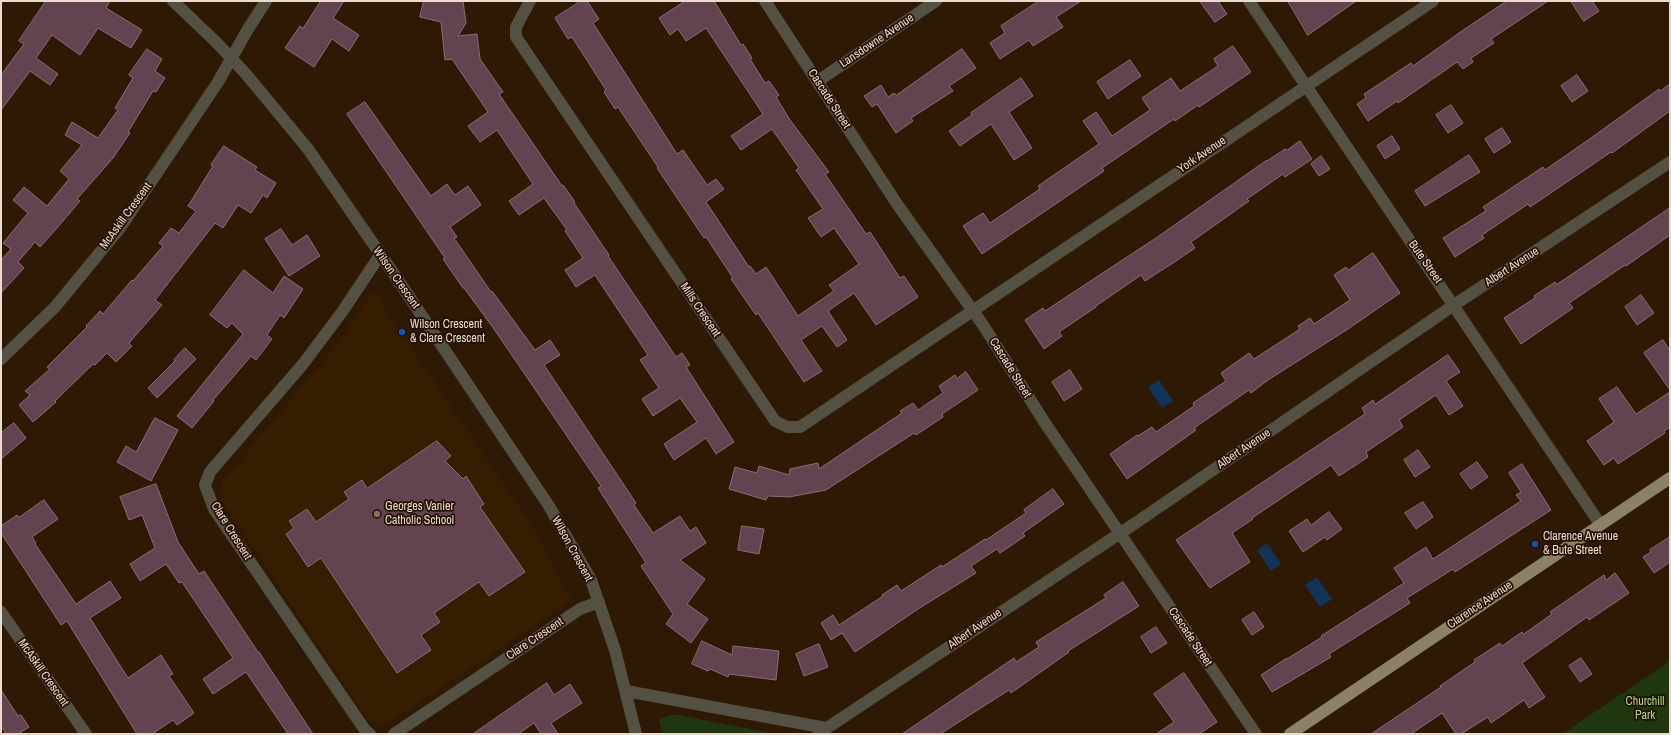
<!DOCTYPE html>
<style>
body{margin:0}
#map{position:relative;width:1671px;height:735px;overflow:hidden;background:#2e1904;font-family:"Archivo Narrow",sans-serif}
canvas{display:block}
.frame{position:absolute;inset:0;border:2px solid #ebdcd0;pointer-events:none}
</style>
<div id="map">
<canvas width="1671" height="735"></canvas>
<div class="frame"></div>
</div>
<script>
const context = document.querySelector('canvas').getContext('2d');
context.lineJoin = 'round';
function fillPath(path, color) { context.fillStyle = color; context.fill(path, 'evenodd'); }
function strokePath(path, color, width, dash) { context.strokeStyle = color; context.lineWidth = width; context.lineCap = dash ? 'butt' : 'round'; context.setLineDash(dash || []); context.stroke(path); }
function drawText(font, color, halo, rows, align = 'center') {
  context.font = font + ' "Archivo Narrow",sans-serif'; context.lineWidth = 3.5; context.setLineDash([]); context.textBaseline = 'middle'; context.strokeStyle = halo; context.fillStyle = color; for (const [text, x, y, turn = 0] of rows) {
    context.save(); context.translate(x, y); context.rotate((+turn || 0) * Math.PI / 180); context.textAlign = isNaN(turn) ? turn : align; if (halo) context.strokeText(text, 0, 0); context.fillText(text, 0, 0); context.restore();
  }
}
fillPath(new Path2D(`
 M 375,293 L 533,527 L 572,600 L 390,722 L 378,725 L 368,720 L 222,501 L 220,491 L 222,482 L 331,352 L 371,294 Z`), '#361c01');
fillPath(new Path2D(`
 M 1670,661 L 1670,734 L 1562,734 Z
 M 668,715 L 678,715 L 776,734 L 662,734 L 659,720 Z`), '#1f360f');
fillPath(new Path2D(`
 M 1159,380 L 1173,401 L 1162,408 L 1148,387 Z
 M 1267,543 L 1281,564 L 1271,571 L 1257,550 Z
 M 1317,577 L 1332,599 L 1320,607 L 1305,585 Z`), '#113358');
const building = new Path2D(`
 M 46,1 L 110,1 L 106,8 L 142,30 L 131,48 L 98,28 L 80,55 L 52,35 L 36,58 L 58,74 L 50,85 L 30,71 L 1,110 L 1,75 L 24,44 L 19,41 Z
 M 321,1 L 344,1 L 333,18 L 359,35 L 349,51 L 332,39 L 314,67 L 285,48 L 300,26 L 303,28 Z
 M 424,1 L 463,1 L 466,23 L 458,36 L 477,34 L 480,59 L 503,92 L 499,94 L 562,186 L 563,185 L 575,202 L 574,203 L 609,255 L 608,256 L 676,357 L 682,353 L 690,365 L 686,367 L 734,442 L 716,454 L 706,438 L 674,460 L 664,444 L 697,422 L 680,398 L 653,416 L 642,399 L 659,388 L 640,360 L 648,355 L 595,275 L 576,287 L 565,270 L 583,258 L 565,231 L 567,230 L 544,198 L 519,215 L 509,201 L 533,184 L 497,130 L 480,142 L 468,126 L 488,112 L 452,59 L 445,60 L 441,22 L 420,17 Z
 M 581,1 L 587,1 L 599,19 L 593,23 L 677,154 L 683,150 L 707,185 L 716,179 L 724,189 L 706,202 L 749,267 L 750,266 L 756,274 L 766,267 L 798,316 L 834,291 L 829,285 L 859,264 L 834,228 L 821,237 L 808,218 L 823,209 L 796,170 L 799,168 L 772,129 L 741,150 L 731,136 L 763,114 L 706,28 L 686,41 L 678,29 L 670,35 L 659,18 L 685,1 L 714,1 L 741,45 L 743,44 L 752,58 L 750,59 L 765,83 L 769,81 L 779,95 L 776,97 L 790,120 L 829,172 L 825,174 L 866,234 L 870,232 L 900,278 L 904,276 L 918,297 L 876,325 L 854,293 L 828,311 L 847,340 L 837,347 L 822,326 L 801,340 L 822,371 L 804,382 L 758,313 L 756,315 L 731,279 L 733,278 L 706,237 L 704,238 L 657,168 L 658,167 L 618,107 L 615,109 L 604,92 L 606,90 L 572,37 L 568,39 L 555,18 Z
 M 1039,1 L 1081,1 L 1056,17 L 1063,27 L 1033,46 L 1029,40 L 1000,59 L 990,43 L 1005,33 L 1001,26 Z
 M 1200,1 L 1218,1 L 1227,14 L 1215,22 Z
 M 1288,1 L 1356,1 L 1308,35 Z
 M 1507,1 L 1548,1 L 1491,39 L 1494,43 L 1471,58 L 1473,62 L 1463,69 L 1457,62 L 1398,103 L 1397,101 L 1368,121 L 1357,104 L 1366,98 L 1364,94 L 1411,63 L 1413,66 L 1462,31 Z
 M 1571,1 L 1592,1 L 1599,11 L 1584,21 Z
 M 1233,46 L 1251,72 L 1199,107 L 1198,105 L 1175,121 L 1174,119 L 1102,168 L 1104,171 L 982,254 L 963,226 L 983,213 L 990,223 L 1040,189 L 1038,186 L 1099,144 L 1083,121 L 1096,112 L 1112,136 L 1150,110 L 1142,98 L 1171,78 L 1180,91 L 1218,66 L 1214,59 Z
 M 147,49 L 162,59 L 155,71 L 165,78 L 156,92 L 153,91 L 128,132 L 130,133 L 113,158 L 77,199 L 80,201 L 57,228 L 40,247 L 35,242 L 18,262 L 24,268 L 1,293 L 1,260 L 11,249 L 3,243 L 28,213 L 13,200 L 24,187 L 47,206 L 69,179 L 60,171 L 82,145 L 65,135 L 72,122 L 98,138 L 118,110 L 115,108 L 133,78 L 129,75 Z
 M 962,49 L 976,68 L 949,86 L 953,91 L 911,118 L 913,121 L 896,133 L 877,104 L 872,107 L 864,96 L 881,85 L 888,97 L 894,93 L 896,95 Z
 M 1130,60 L 1141,76 L 1108,99 L 1097,82 Z
 M 1577,75 L 1588,91 L 1572,102 L 1561,86 Z
 M 1021,78 L 1033,96 L 1009,112 L 1032,148 L 1014,160 L 991,124 L 960,146 L 949,131 L 972,115 L 971,113 Z
 M 1670,84 L 1670,111 L 1612,153 L 1611,152 L 1530,207 L 1528,204 L 1482,235 L 1484,238 L 1455,257 L 1443,238 L 1486,211 L 1483,207 L 1543,167 L 1545,170 L 1591,138 L 1659,89 L 1660,91 Z
 M 365,102 L 431,196 L 447,184 L 455,195 L 468,186 L 481,205 L 450,227 L 457,237 L 454,238 L 491,292 L 492,291 L 535,350 L 550,340 L 560,355 L 544,365 L 636,503 L 634,505 L 653,533 L 680,516 L 690,531 L 696,527 L 706,543 L 680,560 L 705,579 L 687,604 L 708,619 L 691,643 L 666,624 L 673,614 L 641,566 L 646,563 L 598,488 L 601,486 L 494,329 L 464,288 L 463,288 L 443,259 L 445,258 L 347,114 Z
 M 1451,105 L 1463,123 L 1448,133 L 1436,115 Z
 M 1502,128 L 1511,142 L 1494,153 L 1485,139 Z
 M 1392,136 L 1400,149 L 1385,159 L 1377,146 Z
 M 1300,141 L 1312,159 L 1285,177 L 1283,174 L 1247,199 L 1249,201 L 1191,242 L 1195,248 L 1176,261 L 1145,281 L 1141,275 L 1096,306 L 1096,307 L 1059,332 L 1062,336 L 1044,349 L 1025,320 L 1043,308 L 1045,311 L 1159,236 L 1267,160 L 1267,161 L 1285,149 L 1287,150 Z
 M 224,146 L 257,167 L 255,170 L 276,183 L 267,198 L 263,195 L 251,213 L 238,205 L 223,228 L 215,223 L 155,300 L 162,305 L 129,343 L 132,346 L 116,362 L 107,353 L 95,365 L 93,364 L 55,401 L 56,402 L 33,422 L 19,405 L 30,395 L 25,391 L 50,369 L 47,367 L 87,327 L 86,326 L 100,311 L 103,314 L 132,280 L 133,281 L 163,246 L 159,243 L 171,228 L 179,233 L 196,211 L 188,206 L 213,166 L 211,165 Z
 M 1469,155 L 1480,172 L 1425,206 L 1415,191 Z
 M 1321,156 L 1330,169 L 1319,176 L 1311,164 Z
 M 1670,208 L 1670,235 L 1626,266 L 1625,265 L 1569,303 L 1573,308 L 1521,344 L 1504,318 L 1535,298 L 1534,296 L 1555,282 L 1557,284 Z
 M 281,229 L 292,245 L 307,235 L 320,256 L 289,276 L 265,239 Z
 M 1373,253 L 1400,293 L 1348,329 L 1268,380 L 1251,393 L 1249,390 L 1194,428 L 1196,430 L 1127,479 L 1110,454 L 1137,435 L 1138,436 L 1152,427 L 1156,432 L 1194,406 L 1193,403 L 1226,381 L 1221,373 L 1249,353 L 1254,359 L 1300,329 L 1298,326 L 1310,318 L 1314,324 L 1350,300 L 1334,275 L 1346,267 L 1348,270 Z
 M 244,270 L 273,293 L 284,276 L 303,289 L 284,318 L 280,315 L 267,335 L 272,339 L 256,360 L 251,356 L 246,362 L 213,400 L 214,401 L 192,428 L 177,416 L 243,334 L 232,323 L 227,328 L 210,315 Z
 M 1641,295 L 1654,313 L 1637,325 L 1625,307 Z
 M 1663,340 L 1670,351 L 1670,390 L 1644,353 Z
 M 185,348 L 196,359 L 157,398 L 148,388 L 175,361 L 174,360 Z
 M 1448,355 L 1460,372 L 1446,381 L 1463,406 L 1449,415 L 1436,395 L 1399,420 L 1403,427 L 1366,452 L 1368,457 L 1339,476 L 1331,465 L 1252,518 L 1253,519 L 1232,533 L 1250,562 L 1210,588 L 1176,540 L 1365,414 L 1362,408 L 1373,400 L 1375,404 Z
 M 1070,370 L 1082,389 L 1064,401 L 1052,382 Z
 M 966,372 L 978,390 L 942,414 L 943,417 L 916,435 L 914,433 L 826,490 L 789,497 L 768,496 L 766,500 L 729,489 L 735,467 L 757,473 L 759,466 L 789,475 L 790,469 L 818,463 L 819,469 L 902,413 L 900,411 L 913,403 L 918,410 L 943,393 L 939,386 L 955,375 L 957,378 Z
 M 1617,387 L 1636,414 L 1670,392 L 1670,427 L 1664,431 L 1665,433 L 1618,464 L 1614,458 L 1604,465 L 1587,441 L 1614,422 L 1599,399 Z
 M 155,418 L 178,430 L 151,481 L 117,462 L 126,446 L 136,452 Z
 M 14,423 L 26,438 L 1,459 L 1,433 Z
 M 437,441 L 451,456 L 445,461 L 463,479 L 466,476 L 484,504 L 480,507 L 525,572 L 489,596 L 479,582 L 434,613 L 440,622 L 421,635 L 431,650 L 397,673 L 321,558 L 308,567 L 286,534 L 294,528 L 289,521 L 307,509 L 316,522 L 349,499 L 344,492 L 362,480 L 367,488 Z
 M 1418,450 L 1430,467 L 1415,477 L 1404,460 Z
 M 1477,462 L 1488,477 L 1471,489 L 1460,474 Z
 M 1522,464 L 1551,510 L 1455,572 L 1453,569 L 1407,598 L 1410,603 L 1329,654 L 1331,657 L 1272,692 L 1261,675 L 1287,658 L 1287,659 L 1322,637 L 1321,636 L 1404,583 L 1394,568 L 1426,547 L 1433,559 L 1521,501 L 1516,495 L 1521,492 L 1509,473 Z
 M 156,484 L 178,542 L 199,574 L 204,571 L 258,652 L 259,652 L 313,734 L 288,734 L 246,672 L 213,694 L 203,679 L 233,658 L 182,582 L 179,583 L 166,564 L 140,581 L 130,564 L 155,548 L 142,515 L 129,520 L 120,497 Z
 M 1053,489 L 1064,504 L 1023,533 L 1025,536 L 1000,553 L 997,549 L 971,566 L 976,573 L 918,609 L 855,652 L 842,633 L 831,640 L 821,623 L 833,615 L 839,625 L 883,596 L 882,595 L 897,585 L 901,591 L 941,565 L 942,567 L 985,539 L 986,540 L 1026,513 L 1024,510 Z
 M 44,500 L 58,519 L 32,537 L 36,543 L 35,544 L 76,604 L 110,581 L 121,598 L 90,618 L 128,678 L 161,655 L 173,674 L 169,676 L 194,713 L 177,725 L 173,720 L 152,734 L 137,734 L 67,621 L 61,625 L 1,533 L 1,526 L 17,515 L 19,517 Z
 M 1423,502 L 1433,517 L 1416,529 L 1405,513 Z
 M 1329,512 L 1342,529 L 1327,540 L 1325,537 L 1303,552 L 1289,531 L 1307,519 L 1311,525 Z
 M 742,526 L 764,529 L 759,554 L 738,550 Z
 M 1670,537 L 1670,562 L 1654,573 L 1643,557 L 1651,552 L 1650,550 Z
 M 1615,573 L 1629,593 L 1589,620 L 1587,617 L 1522,663 L 1545,697 L 1529,708 L 1524,700 L 1491,723 L 1488,717 L 1461,734 L 1456,734 L 1442,713 L 1411,734 L 1371,734 L 1441,687 L 1440,686 L 1475,662 L 1474,660 L 1500,643 L 1502,646 L 1522,632 L 1524,634 L 1552,614 L 1550,612 L 1604,575 L 1606,580 Z
 M 1123,582 L 1139,606 L 1068,651 L 1069,652 L 1011,693 L 1009,690 L 940,734 L 902,734 L 1014,658 L 1016,662 L 1039,647 L 1036,642 L 1106,598 L 1104,595 Z
 M 1254,612 L 1264,627 L 1252,635 L 1242,620 Z
 M 1156,627 L 1167,643 L 1151,653 L 1141,637 Z
 M 702,641 L 732,655 L 733,646 L 779,651 L 776,680 L 729,674 L 728,677 L 710,669 L 708,671 L 692,664 Z
 M 819,644 L 828,667 L 804,676 L 796,654 Z
 M 1581,658 L 1592,674 L 1580,682 L 1569,666 Z
 M 1184,673 L 1217,722 L 1199,734 L 1156,734 L 1174,722 L 1154,694 Z
 M 547,683 L 554,695 L 570,684 L 582,703 L 551,723 L 558,734 L 541,734 L 534,723 L 518,734 L 473,734 Z
 M 1,690 L 18,716 L 21,715 L 29,727 L 18,734 L 6,734 L 1,726 Z`);
fillPath(building, '#63434f');
strokePath(building, '#8e6b78', 1);
strokePath(new Path2D(`
 M 173,1 L 216,42 L 246,74 L 308,149 L 396,277 L 549,506 L 591,580 L 615,650 L 636,734
 M 530,1 L 516,27 L 516,37 L 775,421 L 787,427 L 800,427 L 1433,1
 M 765,1 L 897,204 L 983,325 L 1045,423 L 1256,734
 M 1249,1 L 1600,524
 M 818,81 L 936,1
 M 1,359 L 55,307 L 120,228 L 218,82 L 248,29 L 266,1
 M 1,612 L 86,734
 M 626,691 L 826,728
 M 370,734 L 365,730 L 214,509 L 205,485 L 210,472 L 303,364 L 342,312 L 380,255
 M 394,734 L 580,609 L 599,602
 M 818,734 L 1137,522 L 1454,305 L 1670,162`), '#545043', 12);
strokePath(new Path2D(`
 M 1290,734 L 1670,478`), '#8a8166', 12);
for (const [x, y, r, color] of [
 [402,332,4,"#1a4fb4"],
 [377,514,4,"#8d6e63"],
 [1535,544,4,"#1a4fb4"]
]) { const dot = new Path2D(); dot.arc(x, y, r, 0, 2 * Math.PI); context.fillStyle = color; context.fill(dot); strokePath(dot, '#240f00', 1.5); }
drawText('12px', '#ebdcd0', '#240f00', [
 ["Lansdowne Avenue",877,41,-34],
 ["Cascade Street",829,99,57],
 ["York Avenue",1202,155,-34],
 ["McAskill Crescent",126,216,-54],
 ["Bute Street",1425,262,55],
 ["Albert Avenue",1512,267,-33],
 ["Wilson Crescent",396,278,55],
 ["Mills Crescent",700,310,56],
 ["Cascade Street",1010,368,58],
 ["Albert Avenue",1244,449,-34],
 ["Clare Crescent",231,531,58],
 ["Wilson Crescent",572,549,61],
 ["Clarence Avenue",1480,605,-34],
 ["Albert Avenue",975,629,-34],
 ["Cascade Street",1190,637,56],
 ["Clare Crescent",535,639,-34],
 ["McAskill Crescent",43,673,55]
]);
drawText('12px', '#ebdcd0', '#240f00', [
 ["Wilson Crescent",410,325],
 ["& Clare Crescent",410,339],
 ["Georges Vanier",385,507],
 ["Catholic School",385,521],
 ["Clarence Avenue",1543,537],
 ["& Bute Street",1543,551]
], 'left');
drawText('12px', '#abd891', '#240f00', [
 ["Churchill",1645,702],
 ["Park",1645,716]
]);
</script>
